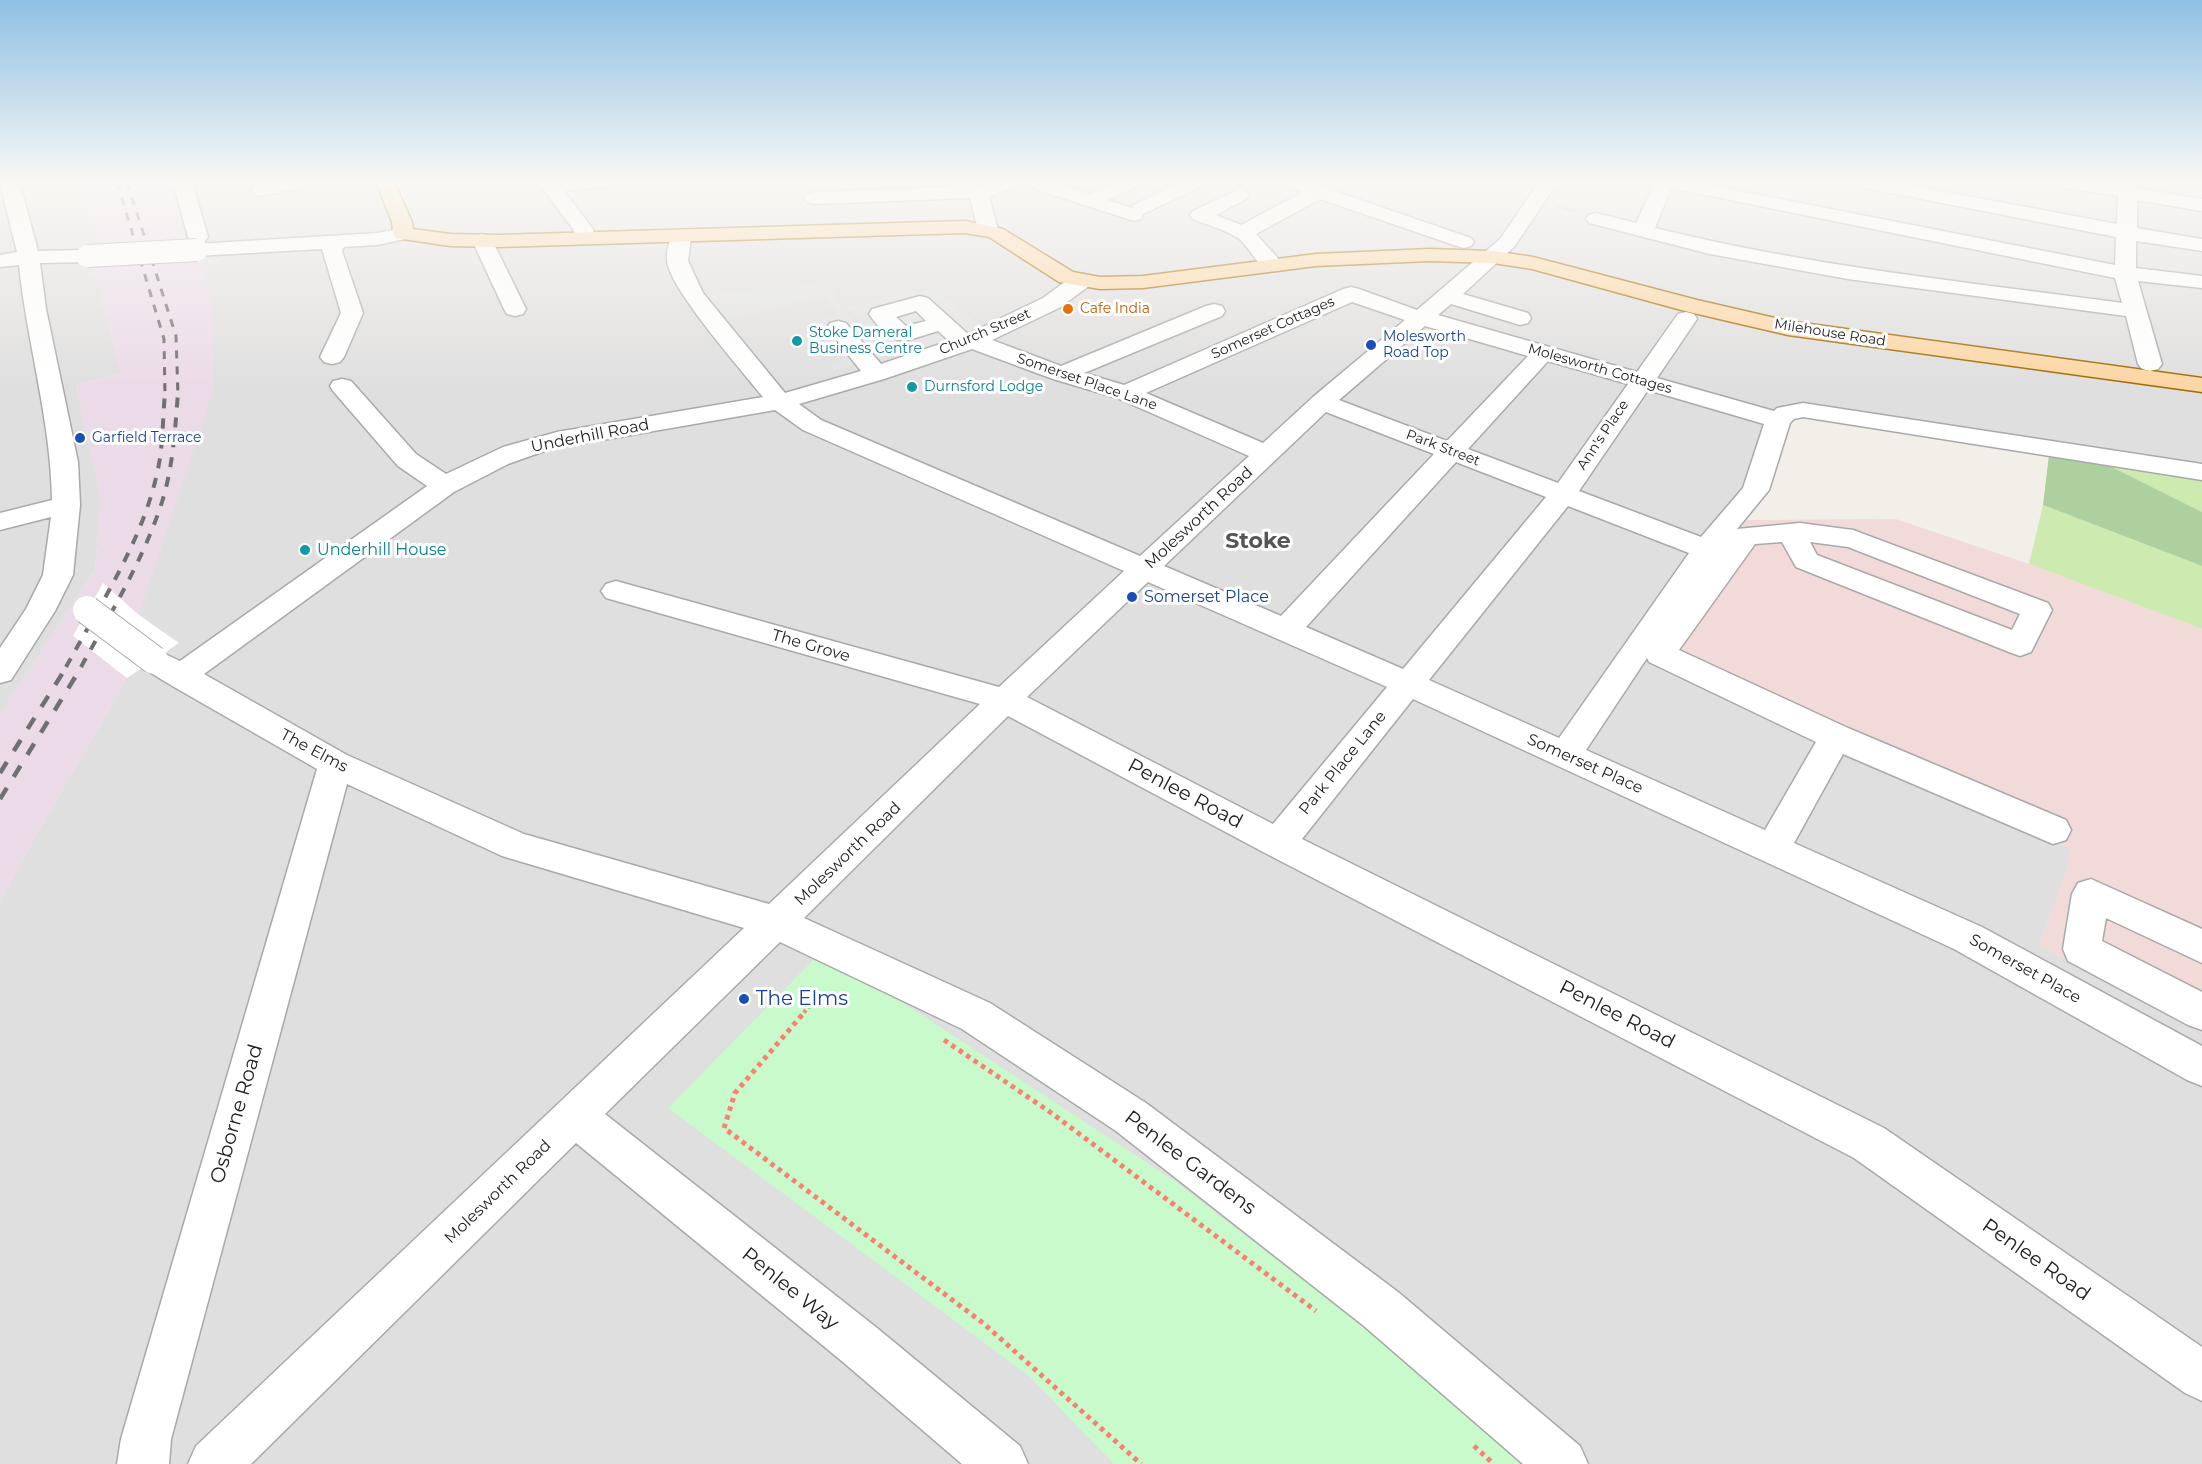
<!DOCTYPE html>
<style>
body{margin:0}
canvas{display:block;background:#f2efe9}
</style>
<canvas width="2202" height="1464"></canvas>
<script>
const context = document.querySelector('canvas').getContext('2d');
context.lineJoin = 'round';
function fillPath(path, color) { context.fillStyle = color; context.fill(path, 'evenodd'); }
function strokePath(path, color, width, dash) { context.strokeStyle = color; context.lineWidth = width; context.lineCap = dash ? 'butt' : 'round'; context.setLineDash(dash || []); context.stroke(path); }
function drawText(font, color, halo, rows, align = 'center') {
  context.font = font + ' Montserrat,sans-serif'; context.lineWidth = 6; context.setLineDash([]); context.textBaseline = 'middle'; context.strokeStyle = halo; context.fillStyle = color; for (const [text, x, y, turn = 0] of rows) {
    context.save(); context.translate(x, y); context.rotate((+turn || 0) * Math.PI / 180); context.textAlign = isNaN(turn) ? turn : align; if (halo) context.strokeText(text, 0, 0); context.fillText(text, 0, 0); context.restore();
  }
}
fillPath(new Path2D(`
 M 0,182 L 75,182 L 101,242 L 93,265 L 121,373 L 76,385 L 101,498 L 95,570 L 0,714 Z
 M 176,182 L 2202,182 L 2202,478 L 1818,418 L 1793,418 L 1747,520 L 1648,657 L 2072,849 L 2062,885 L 2039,945 L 2202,1033 L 2202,1464 L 0,1464 L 0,902 L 25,854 L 127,678 L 195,241 Z`), '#e0dfdf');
fillPath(new Path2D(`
 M 1896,519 L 2029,564 L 2202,629 L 2202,1033 L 2039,945 L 2062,885 L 2071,849 L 1648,657 L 1747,520 Z`), '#f2dad9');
fillPath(new Path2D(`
 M 75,182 L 176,182 L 212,303 L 214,389 L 139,615 L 110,665 L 127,678 L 25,854 L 0,902 L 0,714 L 95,570 L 101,498 L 76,385 L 121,373 L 93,265 L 101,242 Z`), '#ebdbe8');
fillPath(new Path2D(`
 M 2104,463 L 2202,478 L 2202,512 Z
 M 2043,505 L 2202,566 L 2202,629 L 2029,564 Z`), '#cdebb0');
fillPath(new Path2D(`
 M 2049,455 L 2104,463 L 2202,512 L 2202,566 L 2043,505 Z`), '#add19e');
fillPath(new Path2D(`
 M 823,950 L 1176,1182 L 1432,1379 L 1524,1464 L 1114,1464 L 1029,1376 L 668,1108 Z`), '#c8facc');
fillPath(new Path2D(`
 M 196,182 L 247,182 L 230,185 L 231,192 L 192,199 L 188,185 Z
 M 831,282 L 841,307 L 887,356 L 834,371 L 829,365 L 845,359 L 812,323 L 838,314 L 821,296 L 727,321 L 706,295 Z
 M 933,288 L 983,327 L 896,358 L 846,307 Z`), '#e2e2e2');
fillPath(new Path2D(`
 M 103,583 L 139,615 L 179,643 L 127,678 L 73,636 Z`), '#fff');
const minor = new Path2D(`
 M 11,182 L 18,184 L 21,188 L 38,251 L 87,250 L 94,252 L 97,256 L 94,260 L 87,262 L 40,263 L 46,309 L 78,462 L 80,505 L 73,575 L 55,611 L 11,680 L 0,683 L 0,648 L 26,609 L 43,575 L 51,517 L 0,530 L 0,513 L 52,500 C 51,421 27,343 19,265 L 0,267 L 0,255 L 17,252 L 1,188 L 4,184 Z
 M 173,182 L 192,182 L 208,237 L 205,241 L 191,241 L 188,237 Z
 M 275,182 L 312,182 L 309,186 L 261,196 L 254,194 L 251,190 L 254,186 Z
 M 538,182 L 612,182 L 610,186 L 564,191 L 593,229 L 594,238 L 591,242 L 584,244 L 577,242 L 573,229 Z
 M 949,182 L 970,182 L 980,187 L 993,182 L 1017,182 L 1015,186 L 989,197 L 998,230 L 995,234 L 981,234 L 978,230 L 970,198 L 814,204 L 807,202 L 804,198 L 807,194 L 814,192 L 951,187 Z
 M 1023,182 L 1051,182 L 1090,194 L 1116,182 L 1139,182 L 1137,186 L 1108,200 L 1132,208 L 1135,204 L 1181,182 L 1205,182 L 1202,186 L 1143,214 L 1141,219 L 1134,221 L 1026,186 Z
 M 1282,182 L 1308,182 L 1471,238 L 1474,242 L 1471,246 L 1464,248 L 1457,246 L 1320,199 L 1256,234 L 1285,266 L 1281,270 C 1259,276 1253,249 1238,238 C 1226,230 1207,225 1193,219 L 1190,215 L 1193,211 L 1239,189 L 1246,191 L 1249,195 L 1246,199 L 1216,215 L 1241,225 L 1303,192 L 1284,186 Z
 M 1539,182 L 1558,182 L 1514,247 L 1463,294 L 1528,313 L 1531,318 L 1528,323 L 1520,325 L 1451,304 L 1438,315 L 1637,372 L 1678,314 L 1686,312 L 1694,314 L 1697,319 L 1657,378 L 1774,411 L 1777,408 L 1803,403 L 2202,464 L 2202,480 L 1803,417 L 1794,419 L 1790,423 L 1769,490 L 1737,529 L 1800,523 L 1853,530 L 2048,603 L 2052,610 L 2031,652 L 2020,656 L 2009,652 L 1796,567 L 1782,542 L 1755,544 L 1679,650 L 1848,728 L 2066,820 L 2071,830 L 2066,840 L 2053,844 L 1843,754 L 1794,843 L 1982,927 L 2202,1046 L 2202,1086 L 2187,1080 L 1954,949 L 1413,699 L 1302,839 L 1884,1128 L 2202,1347 L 2202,1401 L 2185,1393 L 1854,1158 L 1265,853 L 1008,716 L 804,918 L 990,1003 L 1146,1103 L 1398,1292 L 1580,1446 L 1588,1464 L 1523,1464 L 1364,1326 L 1116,1131 L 962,1029 L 780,942 L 605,1114 L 877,1328 L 1020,1446 L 1028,1464 L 962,1464 L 843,1362 L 576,1143 L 251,1464 L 188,1464 L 196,1446 L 744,928 L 502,856 L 347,784 L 171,1439 L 169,1464 L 117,1464 L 121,1439 L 317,769 L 169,684 L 143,668 L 138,660 L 143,652 L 154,649 L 180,661 L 427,486 L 398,466 L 333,391 L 330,386 L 333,381 L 342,379 L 351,381 L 416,454 L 446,474 L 503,447 L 557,432 L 763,397 C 743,372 668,287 667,260 C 666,252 669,239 674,233 L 688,233 L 691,237 L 688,261 L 703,293 L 785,393 L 861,371 L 827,328 L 830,323 L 838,321 L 846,323 L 881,364 L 949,341 L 938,331 C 902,342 893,349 869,314 L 872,309 L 920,296 L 928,298 L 968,334 L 1043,298 L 1073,276 L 1081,275 L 1089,276 L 1092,281 L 1089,286 L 1059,308 L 992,340 L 1061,366 L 1206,306 L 1214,304 L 1222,306 L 1225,311 L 1222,316 L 1084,373 L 1124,385 L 1343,289 L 1351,287 L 1359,289 L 1417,310 L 1500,239 ZM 1352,302 L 1405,320 L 1313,397 L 1263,443 L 1146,393 ZM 916,311 L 926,321 L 906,326 L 896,317 ZM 1425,326 L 1528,356 L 1447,441 L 1339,400 ZM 972,349 L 1053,379 L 1117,398 L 1249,456 L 1140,556 L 821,420 L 799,404 L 884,379 ZM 1548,361 L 1628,384 L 1558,483 L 1468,449 ZM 1648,390 L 1764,424 L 1743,488 L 1701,537 L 1579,491 ZM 775,410 L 803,430 L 1124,571 L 999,687 L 616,581 L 606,584 L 601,591 L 606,598 L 980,704 L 769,904 L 524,834 L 347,755 L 204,674 L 454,492 L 508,464 L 550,449 ZM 1326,412 L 1434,454 L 1281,616 L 1164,566 ZM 1456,462 L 1546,497 L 1403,669 L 1306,627 ZM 1568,506 L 1689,553 L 1559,738 L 1429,680 ZM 1810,542 L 1848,547 L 2020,614 L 2012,630 L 1817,555 ZM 1148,582 L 1387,687 L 1273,824 L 1027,697 ZM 1647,658 L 1649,662 L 1816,742 L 1765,830 L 1586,750 Z
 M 1655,182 L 1694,182 L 2115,265 L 2116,237 L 1866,188 L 1859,186 L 1856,182 L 1893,182 L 2117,224 L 2118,196 L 2067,188 L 2060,186 L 2057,182 L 2098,182 L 2118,185 L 2119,182 L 2137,182 L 2137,188 L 2202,199 L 2202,211 L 2137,200 L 2137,228 L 2202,239 L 2202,251 L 2136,241 L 2136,268 L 2202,276 L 2202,288 L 2138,281 L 2162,364 L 2158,369 L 2150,371 L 2142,369 L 2138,364 L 2126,316 L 1848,279 L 1710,254 L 1589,223 L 1586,219 L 1589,215 L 1596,213 L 1636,223 ZM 1671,188 L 2115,278 L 2122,303 C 1966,282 1808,266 1655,228 Z
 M 403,228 L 410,230 L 413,234 L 410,238 L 377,245 L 344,247 L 342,251 L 363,313 L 344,357 L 340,362 L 332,364 L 324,362 L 320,357 L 341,313 L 322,249 L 197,256 L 190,254 L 187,250 L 190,246 L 197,244 L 377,233 Z
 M 482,234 L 489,236 L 492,240 L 526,309 L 523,314 L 515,316 L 507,314 L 504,309 L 472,240 L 475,236 Z
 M 2091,879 L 2202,929 L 2202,963 L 2106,918 L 2102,941 L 2202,992 L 2202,1030 L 2188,1025 L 2068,961 L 2063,949 L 2072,894 L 2078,883 Z`);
const major = new Path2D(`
 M 376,182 L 394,182 L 412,222 L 413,229 L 450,234 L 498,235 L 965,221 L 1003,229 L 1073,272 L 1100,277 L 1143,276 L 1316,254 L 1429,249 L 1493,251 L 1533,257 L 1697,300 L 1788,321 L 2202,378 L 2202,392 L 1788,335 L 1685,311 L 1532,269 L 1493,263 L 1429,261 L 1316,266 L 1143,288 L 1100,289 L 1059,282 L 989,237 L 965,233 L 498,247 L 450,246 L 396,238 L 393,234 L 392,222 Z`);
strokePath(minor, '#a9a9a9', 3);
strokePath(major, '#a06b00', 3);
strokePath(new Path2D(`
 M 1559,207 L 1575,211`), '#fa8072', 2, [2, 2]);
strokePath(new Path2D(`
 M 800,1017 L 818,996 L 849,994`), '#fa8072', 4, [3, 3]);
strokePath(new Path2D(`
 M 802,1015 L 735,1093 L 724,1128 L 983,1323 L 1141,1464
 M 944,1040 L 1050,1112 L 1316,1311
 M 1474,1446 L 1494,1464`), '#fa8072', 5, [4.5, 4.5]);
fillPath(minor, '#fff');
fillPath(major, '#fcd6a4');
strokePath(new Path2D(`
 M 117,182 L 164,339 L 165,395
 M 127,182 L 176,336 L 178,395`), '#707070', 3, [8, 8]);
strokePath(new Path2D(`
 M 66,667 C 102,601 148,533 160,458 C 163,437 163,414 165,393
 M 81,667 C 110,614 143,561 162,502 C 173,467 175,430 178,393`), '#707070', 4, [10, 10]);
strokePath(new Path2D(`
 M 0,773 L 67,666
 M 0,799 L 82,666`), '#707070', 4.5, [13, 13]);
const minorBridgeFar1 = new Path2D(`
 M 87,256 L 197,250`);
const minorBridge = new Path2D(`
 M 87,610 L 154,660`);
strokePath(minorBridgeFar1, '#a9a9a9', 24, []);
strokePath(minorBridge, '#a9a9a9', 30, []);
strokePath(minorBridgeFar1, '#fff', 22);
strokePath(minorBridge, '#fff', 28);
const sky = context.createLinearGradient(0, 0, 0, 386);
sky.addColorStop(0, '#8fc0e4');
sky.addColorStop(0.47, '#f9f8f5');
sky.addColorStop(1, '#f9f8f500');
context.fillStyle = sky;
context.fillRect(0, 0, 2202, 386);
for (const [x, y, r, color] of [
 [1068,309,6,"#e8710a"],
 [797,341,6,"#0f9aa8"],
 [1371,345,6,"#1a4fb4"],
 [912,387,6,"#0f9aa8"],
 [80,438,6,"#1a4fb4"],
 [305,550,6,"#0f9aa8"],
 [1132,597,6,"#1a4fb4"],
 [744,999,6,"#1a4fb4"]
]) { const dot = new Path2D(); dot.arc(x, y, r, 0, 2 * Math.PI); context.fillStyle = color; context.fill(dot); strokePath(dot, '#fff', 2); }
drawText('14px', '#c56008', '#fff', [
 ["Cafe India",1080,309]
], 'left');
drawText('14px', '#222', '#fff', [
 ["Somerset Cottages",1273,328,-24],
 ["Church Street",985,332,-23],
 ["Milehouse Road",1830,333,9],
 ["Molesworth Cottages",1600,369,16],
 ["Somerset Place Lane",1087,382,19],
 ["Ann's Place",1603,435,-56],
 ["Park Street",1443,448,21]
]);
drawText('14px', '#0d838f', '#fff', [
 ["Stoke Dameral",809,333],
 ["Business Centre",809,349],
 ["Durnsford Lodge",924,387]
], 'left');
drawText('14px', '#164399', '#fff', [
 ["Molesworth",1383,337],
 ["Road Top",1383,353],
 ["Garfield Terrace",92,438]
], 'left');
drawText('16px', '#222', '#fff', [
 ["Underhill Road",590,436,-11],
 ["Molesworth Road",1199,518,-43],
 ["The Grove",811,646,16],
 ["The Elms",314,751,28],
 ["Park Place Lane",1343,763,-51],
 ["Somerset Place",1585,764,24],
 ["Molesworth Road",848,854,-44],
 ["Somerset Place",2025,969,29],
 ["Molesworth Road",498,1192,-44]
]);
drawText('16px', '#0d838f', '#fff', [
 ["Underhill House",317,550]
], 'left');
drawText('16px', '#164399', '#fff', [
 ["Somerset Place",1144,597]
], 'left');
drawText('20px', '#222', '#fff', [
 ["Penlee Road",1185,794,28],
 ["Penlee Road",1617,1015,27],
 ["Osborne Road",237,1114,-74],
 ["Penlee Gardens",1190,1163,37],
 ["Penlee Road",2036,1260,35],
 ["Penlee Way",790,1289,39]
]);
drawText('20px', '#164399', '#fff', [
 ["The Elms",756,999]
], 'left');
drawText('bold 22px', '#555', '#fff', [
 ["Stoke",1258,542]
]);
</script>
